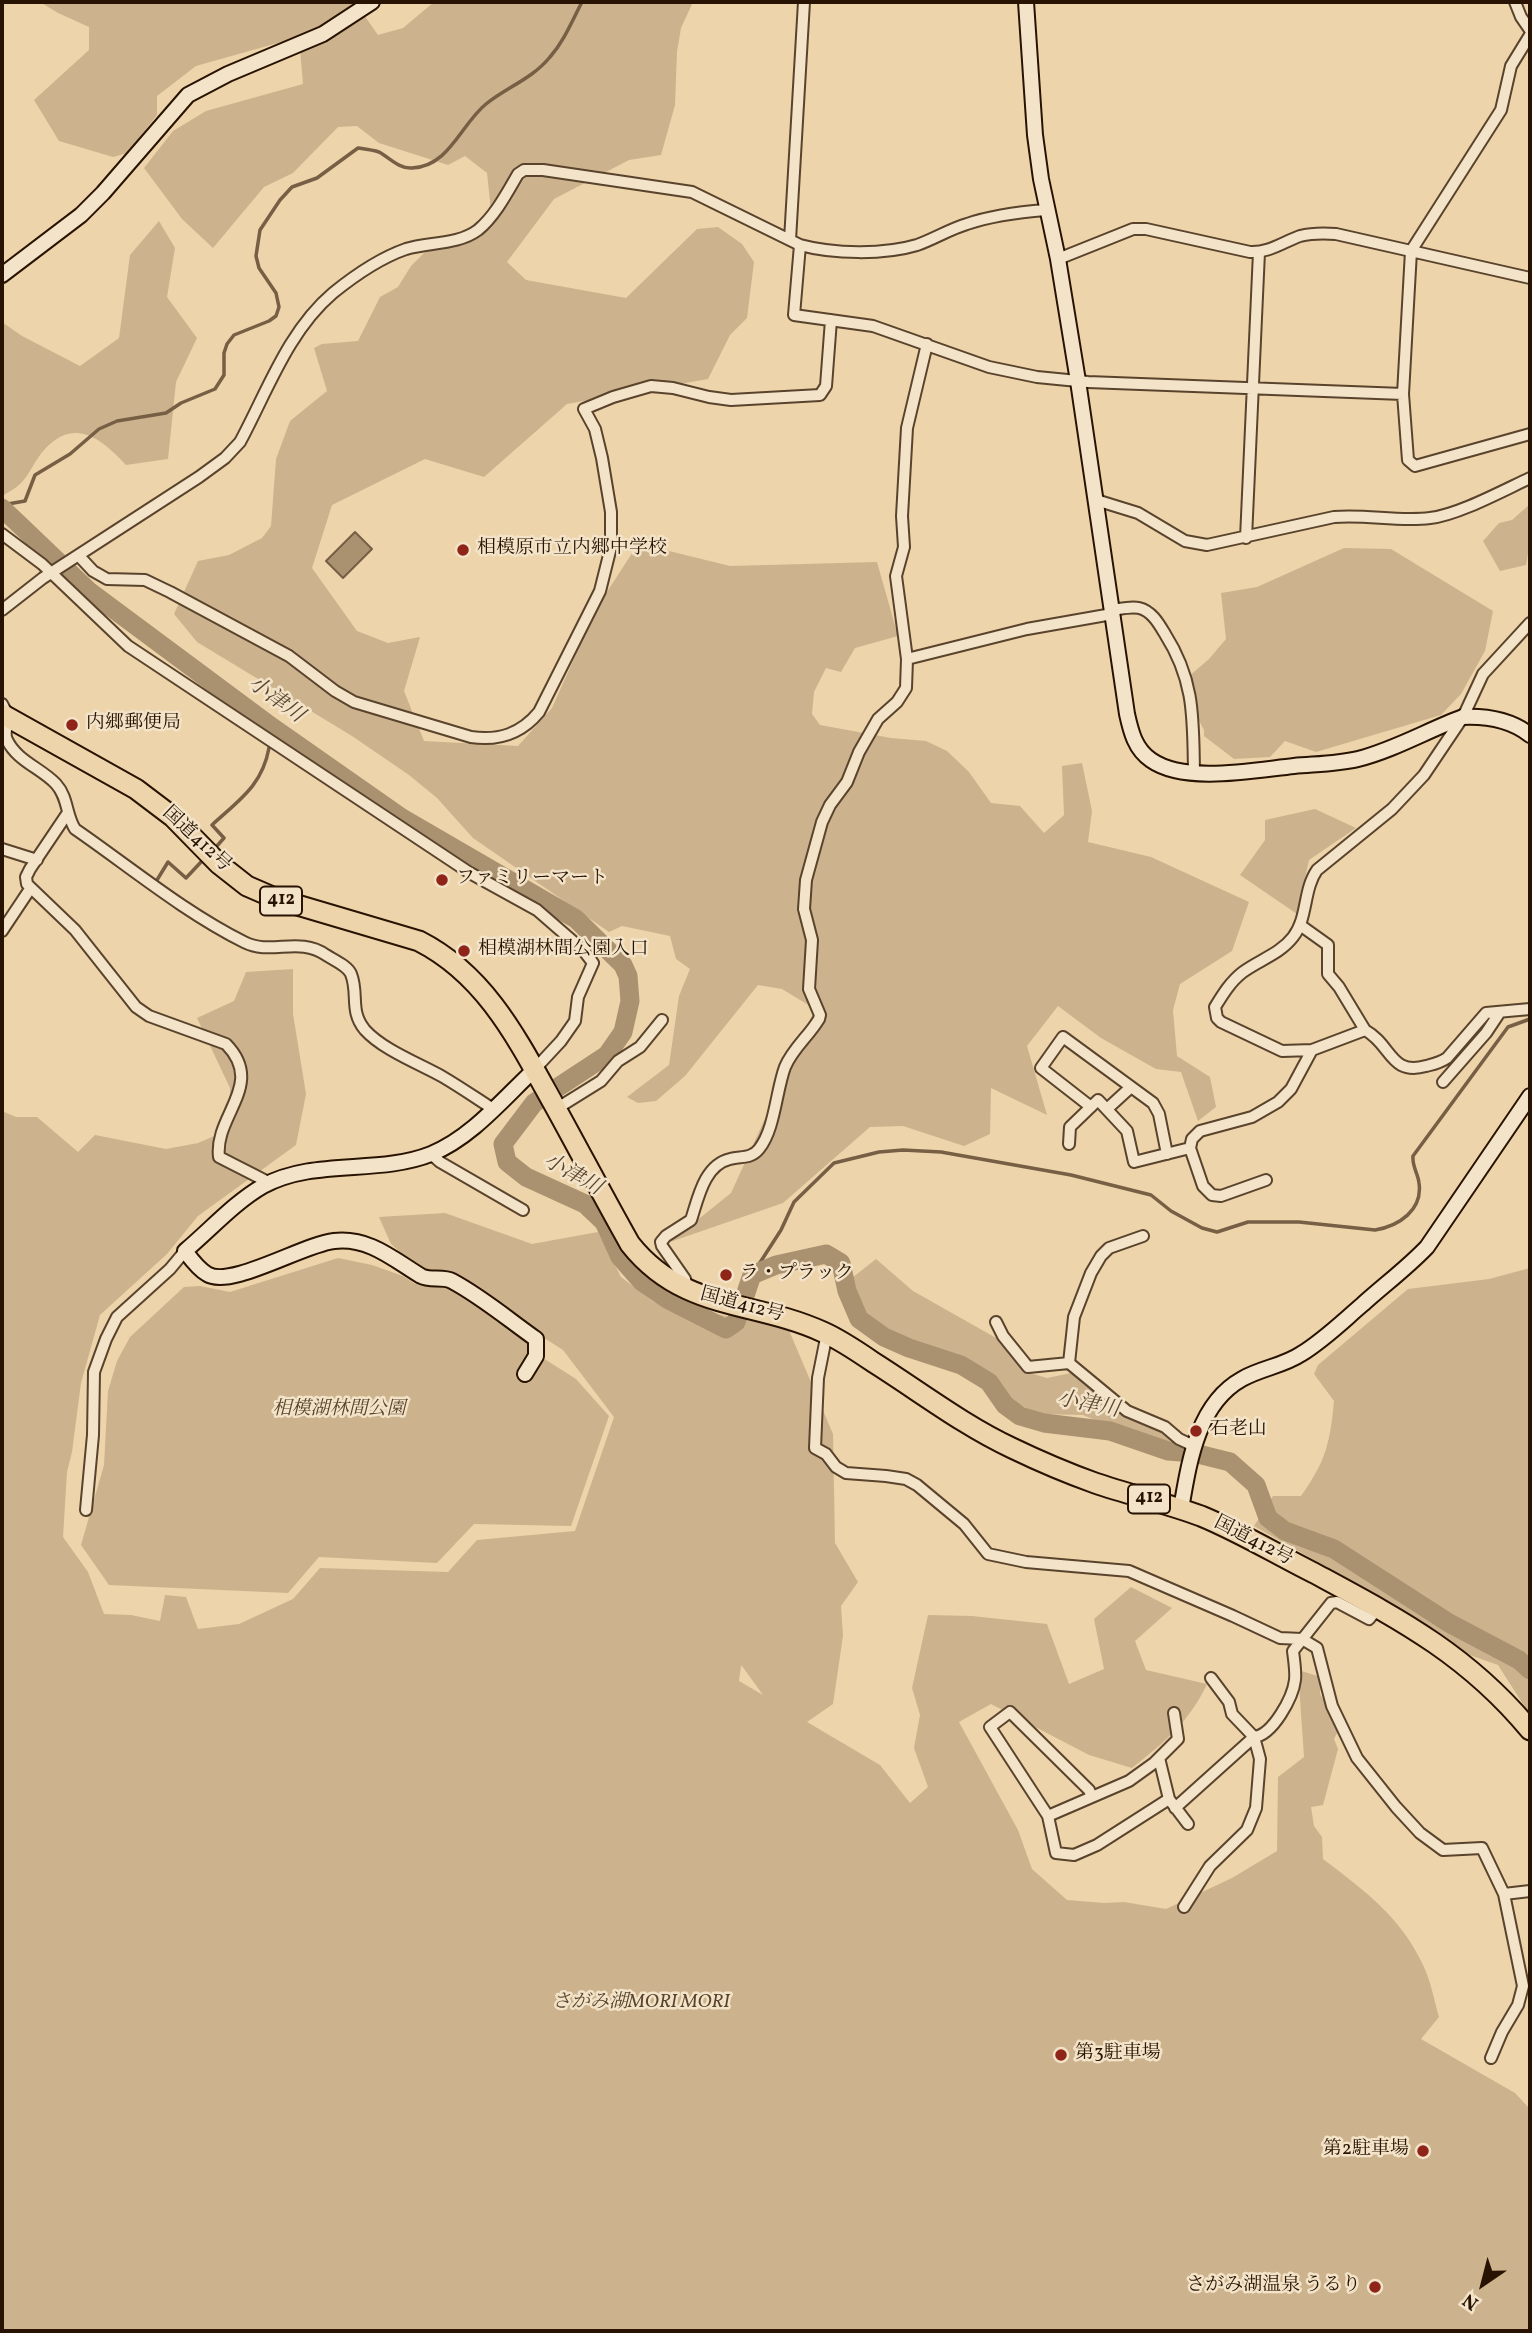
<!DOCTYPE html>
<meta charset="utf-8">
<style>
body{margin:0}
#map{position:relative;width:1532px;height:2333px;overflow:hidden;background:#edd4aa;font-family:Vollkorn,serif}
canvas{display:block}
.frame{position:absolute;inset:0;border:4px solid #281302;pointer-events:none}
.north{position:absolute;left:1448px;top:2249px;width:70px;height:70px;-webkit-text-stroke:5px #f3e3c8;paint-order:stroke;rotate:215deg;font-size:19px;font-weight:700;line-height:28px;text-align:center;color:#281302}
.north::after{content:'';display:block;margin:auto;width:24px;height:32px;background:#281302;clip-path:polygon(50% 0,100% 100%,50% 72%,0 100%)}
</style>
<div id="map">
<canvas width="1532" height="2333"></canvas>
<div class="frame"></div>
<div class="north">N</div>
</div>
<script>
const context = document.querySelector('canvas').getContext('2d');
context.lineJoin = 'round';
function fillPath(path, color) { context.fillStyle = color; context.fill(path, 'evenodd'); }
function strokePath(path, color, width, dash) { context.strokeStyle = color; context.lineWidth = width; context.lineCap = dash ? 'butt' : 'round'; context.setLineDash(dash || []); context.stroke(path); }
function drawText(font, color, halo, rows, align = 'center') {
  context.font = font + ' Vollkorn,"Noto Serif JP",serif'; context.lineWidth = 5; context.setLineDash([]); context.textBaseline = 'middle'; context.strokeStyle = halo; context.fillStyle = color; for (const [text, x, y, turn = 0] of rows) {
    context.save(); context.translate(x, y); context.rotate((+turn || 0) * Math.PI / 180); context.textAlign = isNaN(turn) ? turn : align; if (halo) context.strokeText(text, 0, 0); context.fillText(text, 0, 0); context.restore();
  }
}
fillPath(new Path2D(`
 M 40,2 L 355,2 L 378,35 L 403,28 L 434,2 L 693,2 L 681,28 L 677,52 L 675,105 L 661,155 L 629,160 L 554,199 L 507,262 L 526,280 L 626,298 L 697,229 L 718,227 L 742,244 L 754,262 L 747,318 L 730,335 L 708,379 L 567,404 L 484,477 L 425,459 L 332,505 L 312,568 L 357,631 L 388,643 L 420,637 L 404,691 L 424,741 L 518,746 L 552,708 L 596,609 L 636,547 L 665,550 L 730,566 L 877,562 L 898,636 L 855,648 L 841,672 L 826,668 L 814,692 L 812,714 L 820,725 L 891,738 L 926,741 L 947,751 L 969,772 L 991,803 L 1020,806 L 1044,833 L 1064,815 L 1062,766 L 1082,763 L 1092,811 L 1088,842 L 1151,857 L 1249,902 L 1232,951 L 1180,984 L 1173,1010 L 1177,1056 L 1210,1077 L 1216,1107 L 1198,1121 L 1181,1072 L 1156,1069 L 1101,1038 L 1058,1006 L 1027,1046 L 1047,1115 L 991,1088 L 990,1134 L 964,1146 L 903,1126 L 870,1127 L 783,1203 L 670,1242 L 731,1193 L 815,1009 L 782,989 L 758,985 L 685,1076 L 656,1101 L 638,1103 L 627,1097 L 669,1065 L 679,996 L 690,969 L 676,959 L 670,936 L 622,926 L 609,932 L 473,838 L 437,798 L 409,775 L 352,736 L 197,642 L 174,614 L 198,561 L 229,555 L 262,538 L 271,526 L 276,459 L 290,421 L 327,391 L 314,348 L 322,344 L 358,341 L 380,297 L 398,287 L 411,266 L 424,253 L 470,227 L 491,211 L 487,173 L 465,156 L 448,165 L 379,143 L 357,126 L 338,127 L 293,173 L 264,187 L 213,248 L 182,219 L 144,168 L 173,131 L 206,111 L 303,84 L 299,37 L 196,66 L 157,96 L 157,115 L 127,153 L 113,157 L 59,141 L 34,100 L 89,50 L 89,27 L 58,13 Z
 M 159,221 L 175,248 L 167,297 L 197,338 L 176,382 L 168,459 L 126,465 C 103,440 75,416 45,449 C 35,459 30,475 20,484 C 15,489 8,492 2,496 L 2,322 L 22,336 L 80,366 L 119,338 L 130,255 Z
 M 1530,504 L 1530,542 L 1526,565 L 1500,571 L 1483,541 L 1499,523 L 1512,520 Z
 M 1344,548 L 1391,549 L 1493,611 L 1485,651 L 1461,694 L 1441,715 L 1316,752 L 1285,741 L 1270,757 L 1234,759 L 1204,736 L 1204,730 L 1180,684 L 1209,659 L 1226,639 L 1221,593 L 1257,587 Z
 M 1315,809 L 1356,828 L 1309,860 L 1297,914 L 1240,875 L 1265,840 L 1265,820 Z
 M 293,969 L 293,1014 L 306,1094 L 296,1145 L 198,1216 L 167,1254 L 100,1315 L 81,1383 L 72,1452 L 67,1472 L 63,1537 L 88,1572 L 104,1614 L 131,1615 L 160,1621 L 165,1595 L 186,1597 L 198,1629 L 239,1624 L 293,1599 L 320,1568 L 448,1572 L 477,1540 L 575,1531 L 614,1417 L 563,1350 L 450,1278 L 428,1277 L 391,1244 L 379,1217 L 445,1213 L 532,1244 L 598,1232 L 621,1277 L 654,1302 L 788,1328 L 833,1434 L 835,1543 L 858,1582 L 841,1606 L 843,1636 L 833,1704 L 807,1722 L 880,1765 L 910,1803 L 928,1787 L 914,1748 L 920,1715 L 912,1688 L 928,1615 L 972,1616 L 1047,1624 L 1069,1684 L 1104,1669 L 1094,1619 L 1131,1587 L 1172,1608 L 1135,1641 L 1146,1670 L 1207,1684 C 1189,1722 1165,1742 1132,1768 L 1089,1755 L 991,1704 L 959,1722 L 1018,1830 L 1032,1869 L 1067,1900 L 1104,1903 L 1124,1902 L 1166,1909 L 1232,1878 L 1277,1851 L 1278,1777 L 1304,1757 L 1298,1670 L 1321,1677 L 1320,1694 L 1340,1727 L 1334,1739 L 1338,1749 L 1323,1805 L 1311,1807 L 1314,1826 L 1322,1837 L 1323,1859 C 1364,1890 1401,1917 1423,1965 C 1431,1981 1434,2000 1439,2017 L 1421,2039 L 1515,2093 L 1530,2109 L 1530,2331 L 2,2331 L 2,1111 L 16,1117 L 37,1117 L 78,1152 L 95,1135 L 166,1149 L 198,1143 L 231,1129 L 230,1088 L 197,1018 L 234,1001 L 246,972 ZM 741,1666 L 742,1666 L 763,1695 L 739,1681 Z
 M 338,1258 L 372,1265 L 403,1276 L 415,1284 L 449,1282 L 527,1337 L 532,1351 L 576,1379 L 609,1416 L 571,1526 L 474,1524 L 437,1563 L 319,1557 L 288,1593 L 109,1585 L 81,1545 L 104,1465 L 108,1391 L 117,1361 L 130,1337 L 184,1287 L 200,1286 L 230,1292 Z
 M 876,1259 L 913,1291 L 1005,1343 L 1023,1371 L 1047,1378 L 1076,1372 L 1125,1413 L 1164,1428 L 1174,1443 L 1121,1431 L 1083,1415 L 1038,1414 L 1013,1401 L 980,1368 L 939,1350 L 892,1337 L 862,1315 L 852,1278 Z
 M 1530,1268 L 1530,1715 L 1498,1665 L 1461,1652 L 1374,1594 L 1254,1526 L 1273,1496 L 1301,1496 C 1326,1461 1330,1443 1334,1401 L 1314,1374 L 1318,1365 L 1408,1289 L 1489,1279 Z`), '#ccb38d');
const water = new Path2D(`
 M 355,532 L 372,549 L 343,578 L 326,561 Z`);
fillPath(water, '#aa9271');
strokePath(water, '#765f45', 2);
strokePath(new Path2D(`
 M 2,505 L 25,501 L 35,475 L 70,454 L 99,429 L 117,421 L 166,413 L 181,403 L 215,389 L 224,375 L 224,353 L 227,344 L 234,335 L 269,321 L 276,316 L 279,307 L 276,293 L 259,268 L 256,256 L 260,230 L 280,200 L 292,187 L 317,178 L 358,148 C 365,149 373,150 379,152 C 390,158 399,169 412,168 C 449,167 461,124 486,104 C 507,87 532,79 550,57 C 564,41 572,21 582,2
 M 271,732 L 272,727
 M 216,847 L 224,838 L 212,825 C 239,800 262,786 269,748
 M 157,880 L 168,862 L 186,878 L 201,862
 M 752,1275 L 781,1230 L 794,1202 L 834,1163 L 879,1152 L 903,1150 L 941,1152 L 1071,1175 L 1151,1195 L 1171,1211 L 1202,1228 L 1217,1232 L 1248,1222 L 1299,1222 L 1375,1230 C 1399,1226 1423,1210 1419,1183 C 1418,1173 1412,1167 1413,1156 L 1508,1027 L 1530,1019`), '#765f45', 3.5);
strokePath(new Path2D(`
 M 2,508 L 89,591 L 272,727 L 402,818 L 576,919 L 623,965 L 628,976 L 630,1001 L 623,1032 L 607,1055 L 534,1103 L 503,1144 L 507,1162 L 526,1177 L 585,1204 L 604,1222 L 620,1257 L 642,1282 L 667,1299 L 726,1329 L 736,1322 L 752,1275 L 776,1265 L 826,1254 L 841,1263 L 847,1291 L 859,1319 L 884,1337 L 909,1348 L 961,1365 L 989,1382 L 1005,1405 L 1020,1416 L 1044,1423 L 1110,1431 L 1168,1451 L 1194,1453 L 1230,1462 L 1256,1485 L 1268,1518 L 1285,1531 L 1334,1549 L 1449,1623 L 1519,1660 L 1530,1670`), '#aa9271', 19);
const street = new Path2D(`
 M 1515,2 L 1521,17 L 1530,30
 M 1530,35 L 1511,66 L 1501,110 L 1411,251 L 1403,394 L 1408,460 L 1415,466 L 1530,434
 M 790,240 L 804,2
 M 800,245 L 794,315 L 873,326 L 989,367 L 1037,377 L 1088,382 L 1403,394
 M 1058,259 L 1133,229 L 1146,229 L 1250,252 C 1269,253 1283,242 1300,236 C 1312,233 1324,233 1336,234 L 1530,278
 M 1096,500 L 1138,513 L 1185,541 L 1207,545 L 1334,517 C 1366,514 1398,522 1430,518 C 1458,515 1504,490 1530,478
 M 2,534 L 42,564 L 128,646 L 470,873 L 537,910 L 583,950 L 593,963 L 578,997 L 575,1021 L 561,1041 L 534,1070
 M 1246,538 L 1259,252
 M 79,556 L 93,571 L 107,579 L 145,580 L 170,592 L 289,656 L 335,691 L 354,702 L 471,737 C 499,741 521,734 539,712 L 600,591 L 611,547 L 611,512 L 602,458 L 595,429 L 584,409 L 613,397 L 651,386 L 673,388 L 709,397 L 731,400 L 820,395 L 826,386 L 831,320
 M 2,610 L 43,578 L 199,477 L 225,458 L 240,442 C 267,392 288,331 333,293 C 354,276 380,258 406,249 C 428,242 458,245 478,230 C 495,216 507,193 518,174 L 524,170 L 543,170 L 692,192 L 800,245 C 833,254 884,255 917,245 C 934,239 950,229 967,224 C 993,215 1020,212 1046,210
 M 1112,610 C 1120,609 1131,606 1139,608 C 1152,611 1159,624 1165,634 C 1195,681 1193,719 1194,772
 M 1530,623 L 1483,674 L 1463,717 L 1424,775 L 1392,809 L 1317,870 C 1303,890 1308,918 1293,937 C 1280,954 1259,960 1243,972 C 1231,981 1223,994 1215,1007 L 1217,1018 L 1221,1022 L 1282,1051 L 1312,1050 L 1365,1030 C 1392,1045 1390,1076 1426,1066 C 1434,1064 1440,1063 1447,1058 L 1486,1013 L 1530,1009
 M 907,659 L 1027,629 L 1112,614
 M 2,704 C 4,708 8,714 8,719 C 8,727 3,732 7,740 C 17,761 41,768 56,784 C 68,797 66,815 75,829 C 130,867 184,912 244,942 C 271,956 299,936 326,955 C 334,960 348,966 351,974 C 359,994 349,1011 365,1030 C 383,1050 420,1064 443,1077 C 460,1087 476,1098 493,1109
 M 67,814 L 30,869 L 26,877 L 27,884 L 75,930 L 136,1007 L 149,1016 L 226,1044 C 266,1085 214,1115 219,1157 L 270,1183
 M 2,849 L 37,860
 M 1300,925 L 1328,945 L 1328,974 L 1339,987 L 1365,1030
 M 2,931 L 30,889
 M 1443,1082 L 1486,1033 L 1500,1012
 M 1091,1107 L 1041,1068 L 1063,1037 L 1153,1103 L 1159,1114 L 1167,1154
 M 556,1109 L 601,1081 L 618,1061 L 640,1047 L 662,1020
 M 1107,1109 L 1131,1087
 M 1069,1144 L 1070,1127 L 1098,1100 L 1127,1131 L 1134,1162 L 1190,1148
 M 431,1154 L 440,1162 L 523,1210
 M 1266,1180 L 1221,1196 L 1212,1195 L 1203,1186 L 1190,1148 L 1192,1139 L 1200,1131 L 1252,1117 L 1278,1102 L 1291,1089 L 1312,1050
 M 687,1289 L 685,1279 L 662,1246 L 661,1242 L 666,1236 L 691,1220 C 698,1199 704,1165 730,1159 C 741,1156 751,1159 759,1149 C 775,1129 776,1091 785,1067 C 793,1048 809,1036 819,1019 L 820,1015 L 809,989 L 812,940 L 804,909 L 806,880 L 822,822 L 830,805 L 847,782 L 859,752 L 878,719 L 897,702 L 906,688 L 907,659 L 896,576 L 904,547 L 902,516 L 907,428 L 927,344
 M 996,1322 L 1003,1336 L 1028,1367 L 1069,1363 L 1127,1411 L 1165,1427 L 1179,1439 L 1194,1446
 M 827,1333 L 818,1378 L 815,1448 L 826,1454 L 836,1467 L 846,1473 L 886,1476 L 906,1479 L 917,1485 L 964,1524 L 988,1554 L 1026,1562 L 1129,1571 L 1233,1616 L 1280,1638 L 1302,1639 L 1317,1648 L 1332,1706 L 1357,1758 L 1396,1807 L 1420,1833 L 1443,1850 L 1482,1848 L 1504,1894 L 1523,1986 L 1518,2005 L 1502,2032 L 1491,2058
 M 1069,1363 L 1074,1317 L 1091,1273 L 1101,1256 L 1109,1248 L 1143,1236
 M 86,1510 L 93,1435 L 94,1372 L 106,1339 L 117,1317 L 170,1269 L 185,1251
 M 1159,1758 L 1169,1799 L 1188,1824
 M 1092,1797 L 1089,1790 L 1010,1712 L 990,1727 L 1048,1816 L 1056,1853 L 1074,1855 L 1097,1845 L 1169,1799
 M 1175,1808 L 1254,1737 C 1273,1735 1293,1697 1295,1680 C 1296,1671 1294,1660 1293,1651 L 1331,1603 L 1337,1602 L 1369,1619 L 1378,1608
 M 1048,1816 L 1129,1781 L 1154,1763 L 1178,1739 L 1174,1713
 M 1504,1894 L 1530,1891
 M 1184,1907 L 1210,1866 L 1247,1830 L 1256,1808 L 1260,1759 L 1254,1737 L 1232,1714 L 1229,1702 L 1211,1678`);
const secondary = new Path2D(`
 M 1026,2 L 1035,135 L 1041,179 L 1058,259 L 1078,381 L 1127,714 C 1131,732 1135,749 1151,760 C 1185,784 1255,770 1294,766 C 1315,764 1337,764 1358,759 C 1394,750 1428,730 1463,717 C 1487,716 1511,720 1530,735
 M 2,275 L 81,215 L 103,193 L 188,95 L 228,74 L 323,34 L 372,2
 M 525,1374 L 536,1356 L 536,1339 C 509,1320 482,1297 452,1281 C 443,1276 430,1281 421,1276 C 393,1259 369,1237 334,1241 C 304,1244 230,1289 207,1274 C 198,1269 191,1259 185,1251 C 210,1230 235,1202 263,1186 C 314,1158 378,1175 431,1154 C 471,1138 503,1099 534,1070
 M 1181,1509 C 1189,1463 1197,1404 1242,1379 C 1261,1368 1283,1366 1301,1354 C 1324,1340 1343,1321 1363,1304 C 1384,1285 1407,1268 1427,1247 L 1530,1096`);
const highway = new Path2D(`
 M 2,714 L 136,789 L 173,817 L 219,864 L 247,886 L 277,899 L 419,941 C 486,975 518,1040 553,1103 C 579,1150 604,1198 630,1244 C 683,1311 753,1300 823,1332 C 841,1340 857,1351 873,1362 C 919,1391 963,1425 1012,1448 C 1039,1461 1067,1473 1095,1483 C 1130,1495 1166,1503 1201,1516 C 1240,1532 1276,1554 1314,1573 C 1399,1619 1467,1654 1530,1730`);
strokePath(street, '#59432c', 14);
strokePath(secondary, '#281302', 18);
strokePath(highway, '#281302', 23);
strokePath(street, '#f3e3c8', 10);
strokePath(secondary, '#f3e3c8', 14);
strokePath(highway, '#edd4aa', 19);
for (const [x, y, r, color] of [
 [463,550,7,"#8f2418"],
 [72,725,7,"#8f2418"],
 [442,880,7,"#8f2418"],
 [464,951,7,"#8f2418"],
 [726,1275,7,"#8f2418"],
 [1196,1431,7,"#8f2418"],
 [1061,2055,7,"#8f2418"],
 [1423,2151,7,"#8f2418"],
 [1375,2287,7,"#8f2418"]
]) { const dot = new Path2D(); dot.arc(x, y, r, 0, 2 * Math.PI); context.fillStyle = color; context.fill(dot); strokePath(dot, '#f3e3c8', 2.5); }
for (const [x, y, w] of [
 [281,901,42],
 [1149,1499,42]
]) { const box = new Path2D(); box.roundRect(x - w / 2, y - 14.5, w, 29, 5); context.fillStyle = '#f3e3c8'; context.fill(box); strokePath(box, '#281302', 2); }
drawText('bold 18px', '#281302', null, [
 ["412",281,901],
 ["412",1149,1499]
]);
drawText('19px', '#281302', '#f3e3c8', [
 ["相模原市立内郷中学校",477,550],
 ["内郷郵便局",86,725],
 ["ファミリーマート",456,880],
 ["相模湖林間公園入口",478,951],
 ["ラ・プラック",740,1275],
 ["石老山",1210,1431],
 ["第3駐車場",1075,2055],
 ["第2駐車場",1409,2151,"right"],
 ["さがみ湖温泉 うるり",1361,2287,"right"]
], 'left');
drawText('19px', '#281302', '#f3e3c8', [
 ["国道412号",196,840,43],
 ["国道412号",742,1306,15],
 ["国道412号",1253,1542,27]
]);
drawText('italic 19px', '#59432c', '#f3e3c8', [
 ["相模湖林間公園",339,1411],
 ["さがみ湖MORI MORI",641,2004]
]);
drawText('italic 21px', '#5c462e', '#f3e3c8', [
 ["小津川",275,701,36],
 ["小津川",572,1176,29],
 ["小津川",1088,1406,11]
]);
</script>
